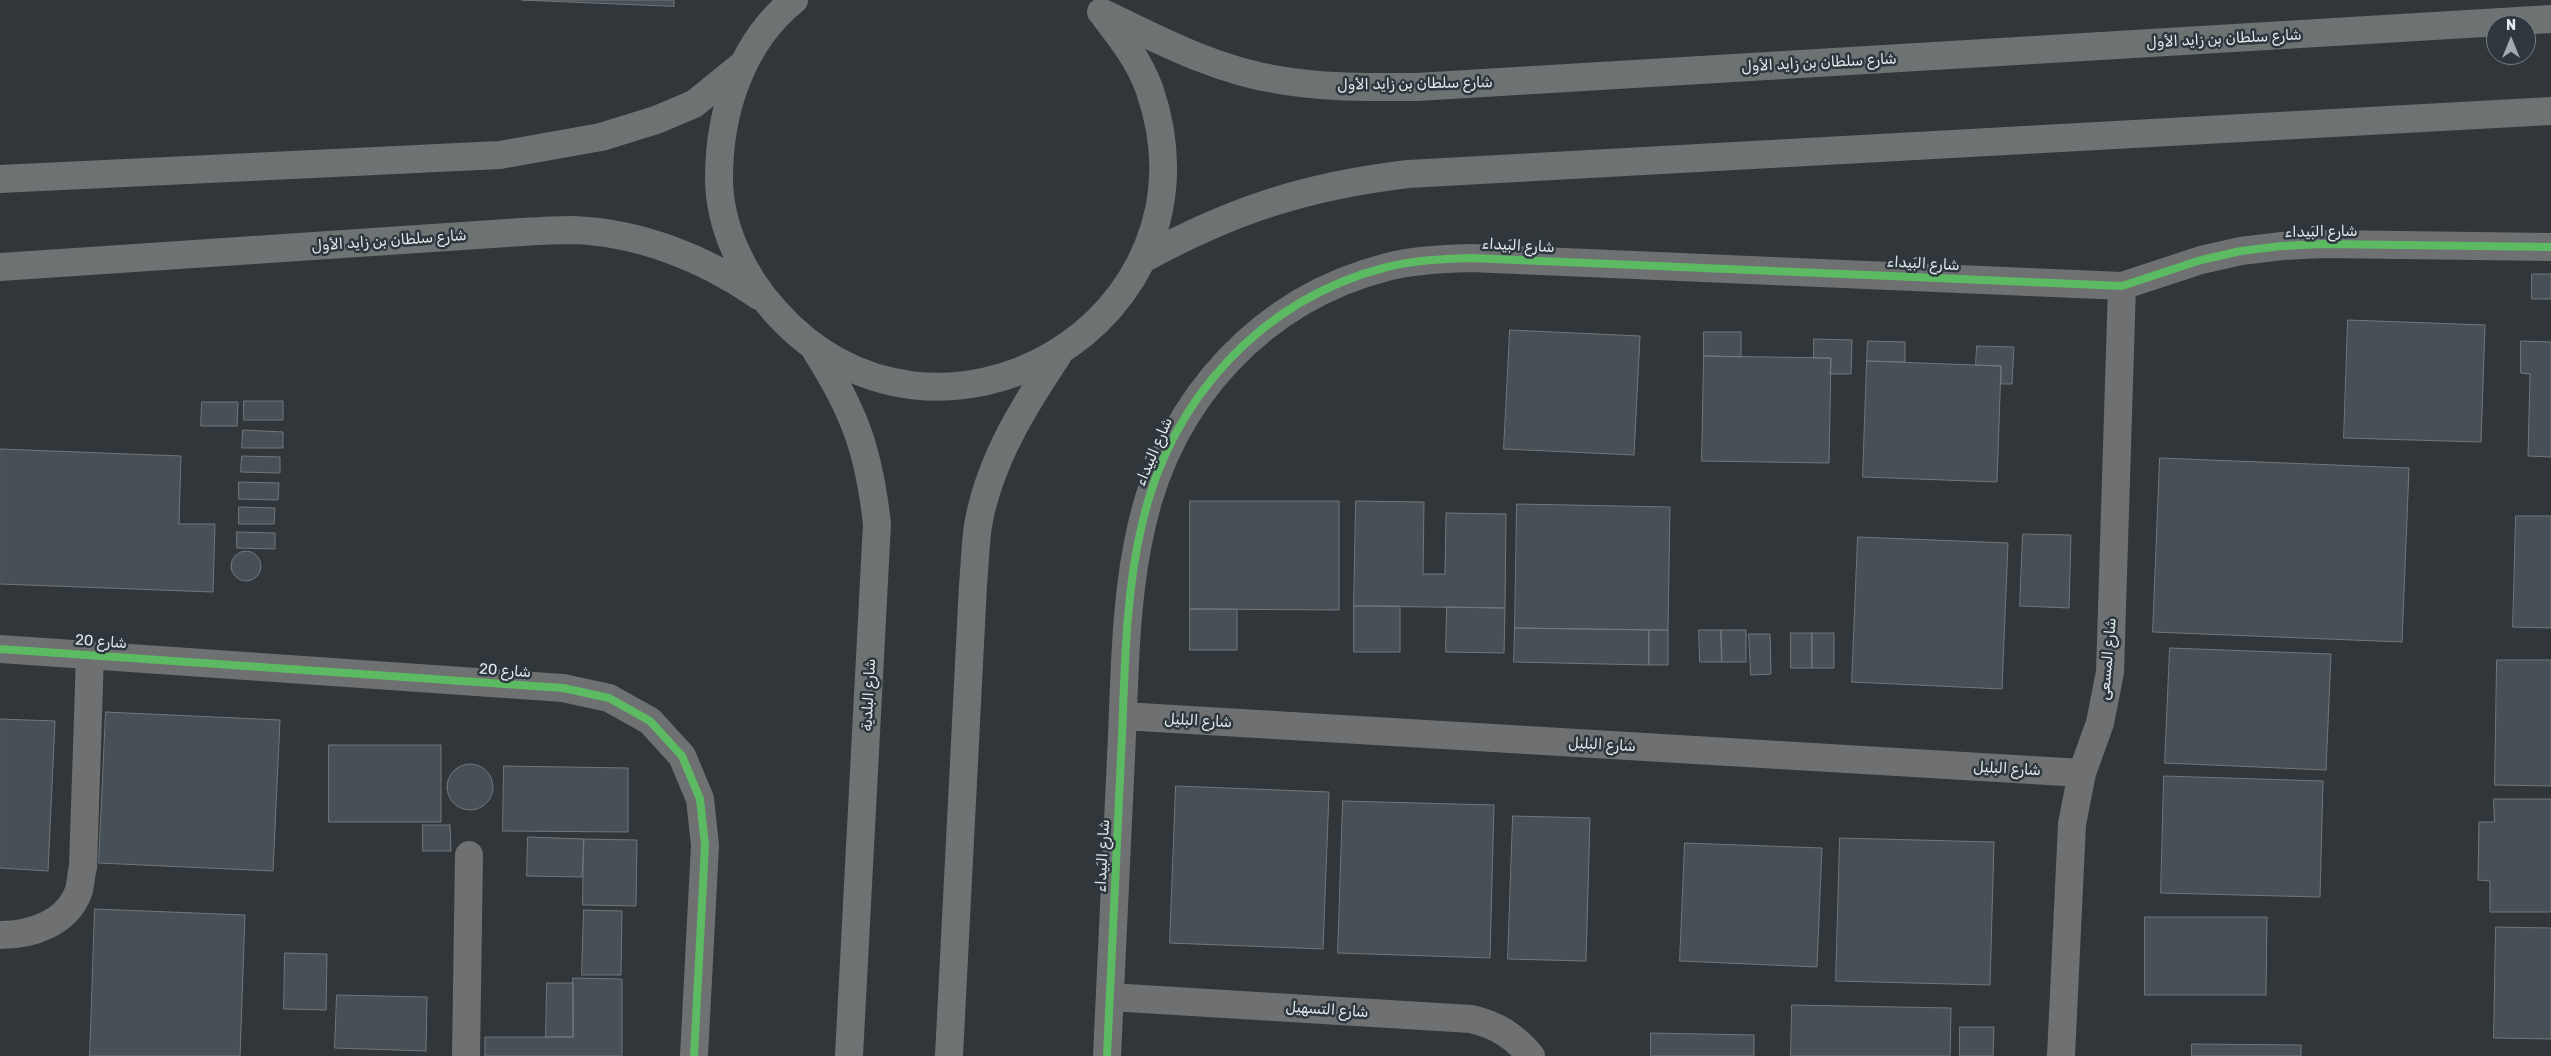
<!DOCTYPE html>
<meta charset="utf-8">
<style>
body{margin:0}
#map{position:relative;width:2551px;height:1056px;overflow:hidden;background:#30363a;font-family:Rubik,sans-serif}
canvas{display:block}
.north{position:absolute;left:2486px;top:15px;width:50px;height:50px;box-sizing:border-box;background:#2d373d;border:1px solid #757e83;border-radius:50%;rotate:0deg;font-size:14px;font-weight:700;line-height:20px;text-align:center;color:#e1e8eb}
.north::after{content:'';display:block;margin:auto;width:18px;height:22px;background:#a3aaad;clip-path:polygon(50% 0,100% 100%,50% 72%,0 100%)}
</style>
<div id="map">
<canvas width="2551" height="1056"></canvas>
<div class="north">N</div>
</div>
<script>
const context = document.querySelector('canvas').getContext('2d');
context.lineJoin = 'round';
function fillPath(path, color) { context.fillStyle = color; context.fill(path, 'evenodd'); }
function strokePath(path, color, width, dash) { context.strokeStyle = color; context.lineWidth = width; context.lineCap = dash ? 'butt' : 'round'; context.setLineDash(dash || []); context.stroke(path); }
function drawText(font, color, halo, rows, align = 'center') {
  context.font = font + ' Rubik,"Noto Sans Arabic",sans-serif'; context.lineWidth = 5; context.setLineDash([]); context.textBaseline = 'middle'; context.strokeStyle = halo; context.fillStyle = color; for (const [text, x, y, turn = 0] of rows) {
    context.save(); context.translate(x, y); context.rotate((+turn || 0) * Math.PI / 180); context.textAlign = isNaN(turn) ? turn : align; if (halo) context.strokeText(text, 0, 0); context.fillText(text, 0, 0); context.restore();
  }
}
const building = new Path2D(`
 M 522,0 L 674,0 L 674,6 Z
 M 2532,274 L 2551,274 L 2551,299 L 2532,299 Z
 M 2348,320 L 2485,325 L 2481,442 L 2344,438 Z
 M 1510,330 L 1640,336 L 1634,455 L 1504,449 Z
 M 1704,332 L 1741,332 L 1741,357 L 1704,356 Z
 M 1814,339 L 1852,340 L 1851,374 L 1830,374 L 1831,358 L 1814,358 Z
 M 1868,341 L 1905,342 L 1905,362 L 1867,361 Z
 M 2521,341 L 2551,342 L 2551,457 L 2528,456 L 2530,374 L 2521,373 Z
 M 1977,346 L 2014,347 L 2012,384 L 2001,384 L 2001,366 L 1976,365 Z
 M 1704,356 L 1831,358 L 1829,463 L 1702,461 Z
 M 1867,361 L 2001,366 L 1997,482 L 1863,477 Z
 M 244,401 L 283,401 L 283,420 L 244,420 Z
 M 202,402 L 238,402 L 237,426 L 201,426 Z
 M 243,430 L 283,432 L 283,448 L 242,448 Z
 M 0,449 L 181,456 L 179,524 L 215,524 L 213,592 L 0,584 Z
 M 242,456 L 280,457 L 280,473 L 241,472 Z
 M 2160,458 L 2409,468 L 2402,642 L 2153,632 Z
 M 239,482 L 279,483 L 278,500 L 239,499 Z
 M 1190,501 L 1339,501 L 1339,610 L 1190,609 Z
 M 1356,501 L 1424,502 L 1423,574 L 1445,574 L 1446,513 L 1506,514 L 1505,608 L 1354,606 Z
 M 1517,504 L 1670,507 L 1668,630 L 1515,628 Z
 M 239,507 L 275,508 L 274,524 L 239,524 Z
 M 2516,516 L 2551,516 L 2551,628 L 2513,627 Z
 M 237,532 L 275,533 L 275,549 L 237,548 Z
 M 2023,534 L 2071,535 L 2069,608 L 2020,606 Z
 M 1858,537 L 2008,543 L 2002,689 L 1852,682 Z
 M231 566a15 15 0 1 1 30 0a15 15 0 1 1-30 0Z
 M 1354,606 L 1400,606 L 1400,652 L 1354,652 Z
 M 1447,607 L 1505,608 L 1504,653 L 1446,652 Z
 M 1190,609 L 1237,609 L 1237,650 L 1190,650 Z
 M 1515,628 L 1649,630 L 1649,665 L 1514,662 Z
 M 1649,630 L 1668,630 L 1668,665 L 1649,665 Z
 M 1699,630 L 1721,630 L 1722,662 L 1700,662 Z
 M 1721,630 L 1746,630 L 1746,662 L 1722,662 Z
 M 1791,633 L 1812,633 L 1812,668 L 1791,668 Z
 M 1812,633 L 1834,633 L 1834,668 L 1812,668 Z
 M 1749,634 L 1770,634 L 1771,674 L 1751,675 Z
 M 2170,648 L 2331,654 L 2326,770 L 2165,763 Z
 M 2497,660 L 2551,660 L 2551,786 L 2495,785 Z
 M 106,712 L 280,720 L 273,871 L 99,863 Z
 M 0,719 L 55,721 L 48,871 L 0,868 Z
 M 329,745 L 441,745 L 441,822 L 329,822 Z
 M447 787a23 23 0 1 1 46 0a23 23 0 1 1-46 0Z
 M 504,766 L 628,768 L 628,832 L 503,831 Z
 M 2164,776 L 2323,781 L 2320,897 L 2161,893 Z
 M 1176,786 L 1329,792 L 1323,949 L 1170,943 Z
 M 2494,799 L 2551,799 L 2551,912 L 2490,912 L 2490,881 L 2478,880 L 2479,822 L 2494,822 Z
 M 1343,801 L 1494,805 L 1490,958 L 1338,953 Z
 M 1513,816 L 1590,818 L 1586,961 L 1508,959 Z
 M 423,825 L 450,825 L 451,851 L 423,851 Z
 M 528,837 L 584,839 L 582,877 L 527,876 Z
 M 1840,838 L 1994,842 L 1990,985 L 1836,981 Z
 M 584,839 L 637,840 L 636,906 L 583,905 Z
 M 1685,843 L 1822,848 L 1817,967 L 1680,961 Z
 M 95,909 L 245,915 L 240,1056 L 90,1056 Z
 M 584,910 L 622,911 L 621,975 L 582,975 Z
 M 2145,917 L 2267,917 L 2266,995 L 2145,995 Z
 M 2496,927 L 2551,928 L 2551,1039 L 2494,1038 Z
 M 285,953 L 327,954 L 326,1010 L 284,1009 Z
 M 573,978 L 622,979 L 622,1056 L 485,1056 L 485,1037 L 573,1037 Z
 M 547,983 L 573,983 L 573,1037 L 546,1037 Z
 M 337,995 L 427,997 L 426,1051 L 335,1048 Z
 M 1792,1005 L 1951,1008 L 1950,1056 L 1791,1056 Z
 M 1960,1027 L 1994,1027 L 1993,1056 L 1960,1056 Z
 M 1651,1033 L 1754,1035 L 1754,1056 L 1651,1056 Z
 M 2192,1044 L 2301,1045 L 2301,1056 L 2192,1056 Z`);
fillPath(building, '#475057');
strokePath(building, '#72777a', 1);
strokePath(new Path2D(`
 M 0,649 L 563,688 L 609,698 L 650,721 L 682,756 L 700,799 L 705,845 L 694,1056
 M 1123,716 L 2082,773
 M 0,935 C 32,935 68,923 79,890 C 81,882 81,874 83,867 L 90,655
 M 1110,997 L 1471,1019 C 1497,1025 1514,1036 1531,1056
 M 466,1056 L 469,855
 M 1107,1056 C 1112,956 1116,857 1121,757 C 1125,679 1124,600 1142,524 C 1171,398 1262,299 1387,267 C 1415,260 1443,259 1471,258 L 2122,286 L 2201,260 L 2241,251 L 2282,246 L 2324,244 L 2551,247
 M 2061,1056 L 2072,824 L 2082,773 L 2100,723 L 2110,672 L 2122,286`), '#6e7071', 28);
strokePath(new Path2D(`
 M 794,0 C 741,43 719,112 719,178 C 719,226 743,276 775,311 C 936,492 1231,321 1149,88 C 1139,61 1122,39 1105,17
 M 1101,12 C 1159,40 1215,70 1279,80 C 1325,88 1371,87 1417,87 L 2551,19
 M 0,179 L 500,155 L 601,137 L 656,120 L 694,104 L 742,65
 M 1143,259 C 1232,210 1307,186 1408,174 L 2551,111
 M 0,267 L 522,232 C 539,231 556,230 572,230 C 638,232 705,258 759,296
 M 816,351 C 855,412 869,452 877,524 L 849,1056
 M 949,1056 L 973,585 C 975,564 975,541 979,520 C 991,459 1024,406 1058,355`), '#6d7273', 28);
strokePath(new Path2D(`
 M 0,649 L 563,688 L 609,698 L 650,721 L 682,756 L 700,799 L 705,845 L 694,1056
 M 1107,1056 C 1112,956 1116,857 1121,757 C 1125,679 1124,600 1142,524 C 1171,398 1262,299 1387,267 C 1415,260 1443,259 1471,258 L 2122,286 L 2201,260 L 2241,251 L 2282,246 L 2324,244 L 2551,247`), '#5cba63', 8);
drawText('15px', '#e1e8eb', '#2d373d', [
 ["شارع سلطان بن زايد الأول",2224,39,-3],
 ["شارع سلطان بن زايد الأول",1819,63,-3],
 ["شارع سلطان بن زايد الأول",1415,84,-1],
 ["شارع البَيداء",2321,232,-1],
 ["شارع سلطان بن زايد الأول",389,241,-4],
 ["شارع البَيداء",1518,246,3],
 ["شارع البَيداء",1923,264,3],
 ["شارع البَيداء",1154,452,-67],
 ["شارع 20",101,642,4],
 ["شارع المسعى",2108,659,-85],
 ["شارع 20",505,671,4],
 ["شارع البلدية",869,695,-87],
 ["شارع البليل",1198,721,3],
 ["شارع البليل",1602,745,3],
 ["شارع البليل",2007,769,3],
 ["شارع البَيداء",1103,856,-87],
 ["شارع التسهيل",1327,1010,4]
]);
</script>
